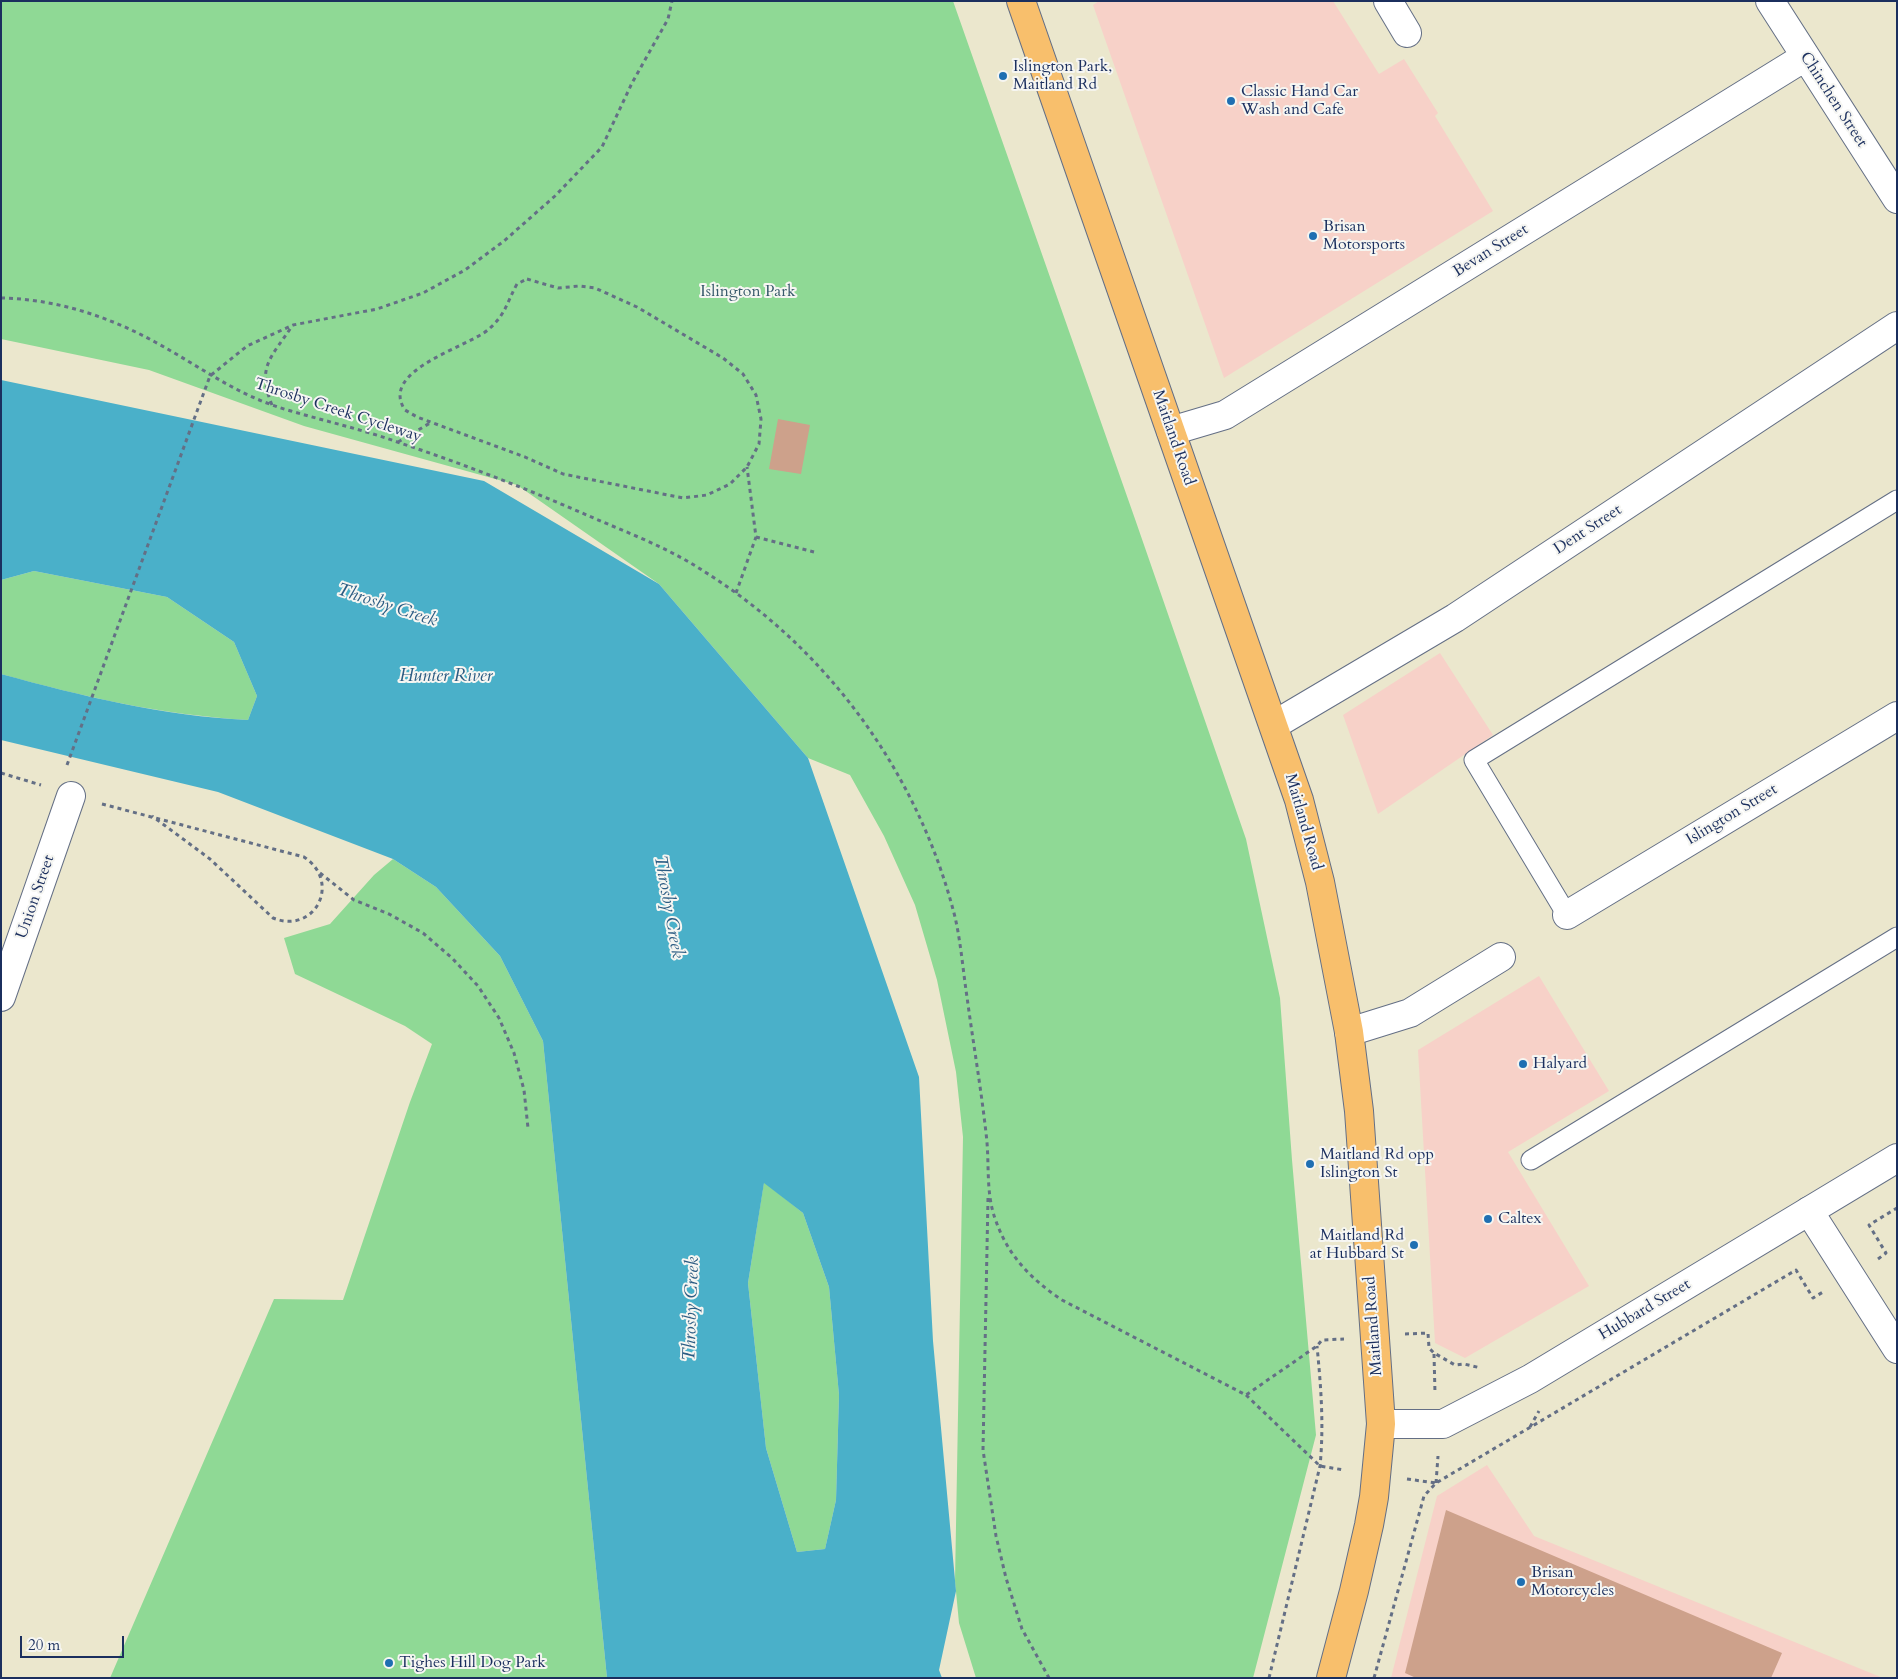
<!DOCTYPE html>
<style>
body{margin:0}
#map{position:relative;width:1898px;height:1679px;overflow:hidden;background:#ebe7cd;font-family:Cardo,serif}
canvas{display:block}
.frame{position:absolute;inset:0;border:2px solid #1b2f5e;pointer-events:none}
.scale{position:absolute;left:20px;top:1636px;width:104px;height:22px;box-sizing:border-box;border:2px solid #1b2f5e;border-top:0;padding-left:6px;font-size:15px;line-height:18px;white-space:nowrap;color:#1b2f5e;-webkit-text-stroke:4px #f6f6f2;paint-order:stroke}
</style>
<div id="map">
<canvas width="1898" height="1679"></canvas>
<div class="frame"></div>
<div class="scale">20 m</div>
</div>
<script>
const context = document.querySelector('canvas').getContext('2d');
context.lineJoin = 'round';
function fillPath(path, color) { context.fillStyle = color; context.fill(path, 'evenodd'); }
function strokePath(path, color, width, dash) { context.strokeStyle = color; context.lineWidth = width; context.lineCap = dash ? 'butt' : 'round'; context.setLineDash(dash || []); context.stroke(path); }
function drawText(font, color, halo, rows, align = 'center') {
  context.font = font + ' Cardo,serif'; context.lineWidth = 4; context.setLineDash([]); context.textBaseline = 'middle'; context.strokeStyle = halo; context.fillStyle = color; for (const [text, x, y, turn = 0] of rows) {
    context.save(); context.translate(x, y); context.rotate((+turn || 0) * Math.PI / 180); context.textAlign = isNaN(turn) ? turn : align; if (halo) context.strokeText(text, 0, 0); context.fillText(text, 0, 0); context.restore();
  }
}
fillPath(new Path2D(`
 M 1099,1 L 1333,1 L 1379,74 L 1404,59 L 1438,113 L 1435,116 L 1493,211 L 1224,378 L 1093,5 Z
 M 1440,653 L 1493,735 L 1378,814 L 1343,715 Z
 M 1539,976 L 1609,1091 L 1508,1152 L 1589,1286 L 1465,1358 L 1435,1343 L 1418,1050 Z
 M 1487,1465 L 1534,1536 L 1883,1678 L 1391,1678 L 1437,1496 Z`), '#f7d1c8');
fillPath(new Path2D(`
 M 1,1 L 953,1 L 1135,519 L 1246,839 L 1280,998 L 1292,1160 L 1316,1435 L 1253,1678 L 976,1678 L 959,1623 L 955,1581 L 963,1137 L 956,1072 L 937,980 L 915,905 L 884,836 L 850,775 L 808,758 L 659,584 L 517,485 L 304,426 L 149,370 L 1,339 Z
 M 34,571 L 167,597 L 234,642 L 257,696 L 248,720 C 162,715 84,697 1,674 L 1,580 Z
 M 393,859 L 436,887 L 500,956 L 543,1041 L 607,1678 L 110,1678 L 274,1299 L 343,1300 L 410,1102 L 432,1044 L 405,1026 L 295,974 L 284,938 L 330,924 L 374,875 Z
 M 764,1182 L 803,1213 L 829,1287 L 839,1395 L 836,1500 L 825,1549 L 797,1552 L 766,1448 L 748,1283 Z`), '#8fd995');
fillPath(new Path2D(`
 M 1,380 L 484,481 L 659,584 L 808,758 L 919,1077 L 933,1341 L 956,1591 L 939,1670 L 942,1678 L 607,1678 L 543,1041 L 500,956 L 436,887 L 393,859 L 218,792 L 1,740 L 1,674 C 82,696 163,716 248,720 L 257,696 L 234,642 L 167,597 L 34,571 L 1,580 ZM 764,1183 L 803,1213 L 829,1287 L 839,1395 L 836,1500 L 825,1549 L 797,1552 L 766,1448 L 748,1283 Z`), '#4ab0c9');
fillPath(new Path2D(`
 M 778,419 L 810,425 L 801,474 L 769,469 Z
 M 1446,1510 L 1782,1653 L 1771,1678 L 1416,1678 L 1405,1673 Z`), '#cda18b');
const service = new Path2D(`
 M 1567,915 L 1474,760 L 1897,500
 M 1531,1160 L 1897,937`);
const minor = new Path2D(`
 M 1388,1 L 1407,33
 M 1770,1 L 1897,199
 M 1171,431 L 1225,415 L 1805,57
 M 1274,725 L 1455,618 L 1897,326
 M 1567,915 L 1897,716
 M 1,997 L 71,796
 M 1349,1032 L 1410,1013 L 1501,957
 M 1809,1211 L 1897,1349`);
const tertiary = new Path2D(`
 M 1381,1424 L 1443,1424 L 1530,1379 L 1897,1158`);
const primary = new Path2D(`
 M 1021,1 L 1299,800 L 1320,882 L 1349,1032 L 1359,1111 L 1381,1424 L 1374,1497 L 1369,1525 L 1354,1591 L 1331,1678`);
strokePath(service, '#646f85', 21);
strokePath(minor, '#646f85', 30);
strokePath(tertiary, '#646f85', 30);
strokePath(primary, '#646f85', 30);
strokePath(new Path2D(`
 M 527,279 L 558,288 L 579,286 L 595,288 L 637,307 L 723,358 L 743,374 L 756,395 L 761,419 L 759,444 L 747,467 L 730,484 L 707,495 L 683,498 L 563,474 L 525,457 L 417,417 L 405,410 C 378,370 469,347 489,329 C 506,314 507,302 517,284 Z
 M 1,298 C 55,299 108,316 155,342 C 203,368 237,396 291,411 C 328,422 365,430 400,443 C 464,464 527,489 589,516 C 628,533 669,548 705,572 C 829,650 919,775 955,917 C 961,943 963,971 967,997 C 973,1042 981,1088 986,1133 C 990,1163 985,1193 996,1221 C 1008,1256 1032,1280 1062,1300 L 1246,1395 L 1317,1346 L 1322,1340 L 1344,1339
 M 272,405 C 256,366 272,357 292,326
 M 398,442 L 430,423
 M 756,537 L 814,552
 M 736,593 L 756,537 L 747,467
 M 67,765 L 210,376 L 247,346 L 293,325 L 377,309 L 423,293 L 465,270 L 504,241 L 555,196 L 602,147 L 632,83 L 668,19 L 672,1
 M 1,773 L 41,785
 M 102,804 L 304,857 C 342,882 315,935 273,918 L 210,859 L 152,816
 M 320,873 L 354,900 L 389,914 L 423,933 L 452,958 L 478,986 L 499,1018 L 514,1053 L 524,1090 L 528,1128
 M 988,1198 L 983,1450 L 996,1536 L 1006,1578 L 1022,1629 L 1049,1678
 M 1878,1259 L 1886,1253 L 1869,1225 L 1897,1208
 M 1405,1334 L 1428,1333 L 1429,1348 L 1434,1353 L 1455,1365 L 1464,1364 L 1481,1368
 M 1434,1354 L 1435,1393
 M 1246,1395 L 1320,1466 L 1344,1470
 M 1530,1427 L 1539,1411
 M 1407,1479 L 1436,1483
 M 1436,1483 L 1438,1456
 M 1269,1678 L 1320,1466 C 1324,1426 1321,1387 1317,1346
 M 1374,1678 L 1424,1496 L 1436,1483 L 1796,1270 L 1813,1298 L 1823,1292`), '#646f85', 3, [4, 4]);
strokePath(service, '#fff', 19);
strokePath(minor, '#fff', 28);
strokePath(tertiary, '#fff', 28);
strokePath(primary, '#f8bf6c', 28);
for (const [x, y, r, color] of [
 [1003,76,5,"#1f6fb2"],
 [1231,101,5,"#1f6fb2"],
 [1313,236,5,"#1f6fb2"],
 [1523,1064,5,"#1f6fb2"],
 [1310,1164,5,"#1f6fb2"],
 [1488,1219,5,"#1f6fb2"],
 [1414,1245,5,"#1f6fb2"],
 [1521,1582,5,"#1f6fb2"],
 [389,1663,5,"#1f6fb2"]
]) { const dot = new Path2D(); dot.arc(x, y, r, 0, 2 * Math.PI); context.fillStyle = color; context.fill(dot); strokePath(dot, '#f6f6f2', 2); }
drawText('16px', '#1b2f5e', '#f6f6f2', [
 ["Islington Park,",1013,67],
 ["Maitland Rd",1013,85],
 ["Classic Hand Car",1241,92],
 ["Wash and Cafe",1241,110],
 ["Brisan",1323,227],
 ["Motorsports",1323,245],
 ["Halyard",1533,1064],
 ["Maitland Rd opp",1320,1155],
 ["Islington St",1320,1173],
 ["Caltex",1498,1219],
 ["Maitland Rd",1404,1236,"right"],
 ["at Hubbard St",1404,1254,"right"],
 ["Brisan",1531,1573],
 ["Motorcycles",1531,1591],
 ["Tighes Hill Dog Park",399,1663]
], 'left');
drawText('16px', '#1b2f5e', '#f6f6f2', [
 ["Chinchen Street",1833,100,57],
 ["Bevan Street",1491,251,-32],
 ["Throsby Creek Cycleway",338,411,18],
 ["Maitland Road",1173,438,71],
 ["Dent Street",1588,530,-33],
 ["Islington Street",1732,815,-31],
 ["Maitland Road",1303,822,74],
 ["Union Street",36,897,-71],
 ["Hubbard Street",1645,1310,-31],
 ["Maitland Road",1374,1326,-94]
]);
drawText('16px', '#385a6c', '#f6f6f2', [
 ["Islington Park",748,292]
]);
drawText('italic 18px', '#2b5c83', '#f6f6f2', [
 ["Throsby Creek",387,606,18],
 ["Hunter River",446,677],
 ["Throsby Creek",668,907,80],
 ["Throsby Creek",692,1309,-88]
]);
</script>
